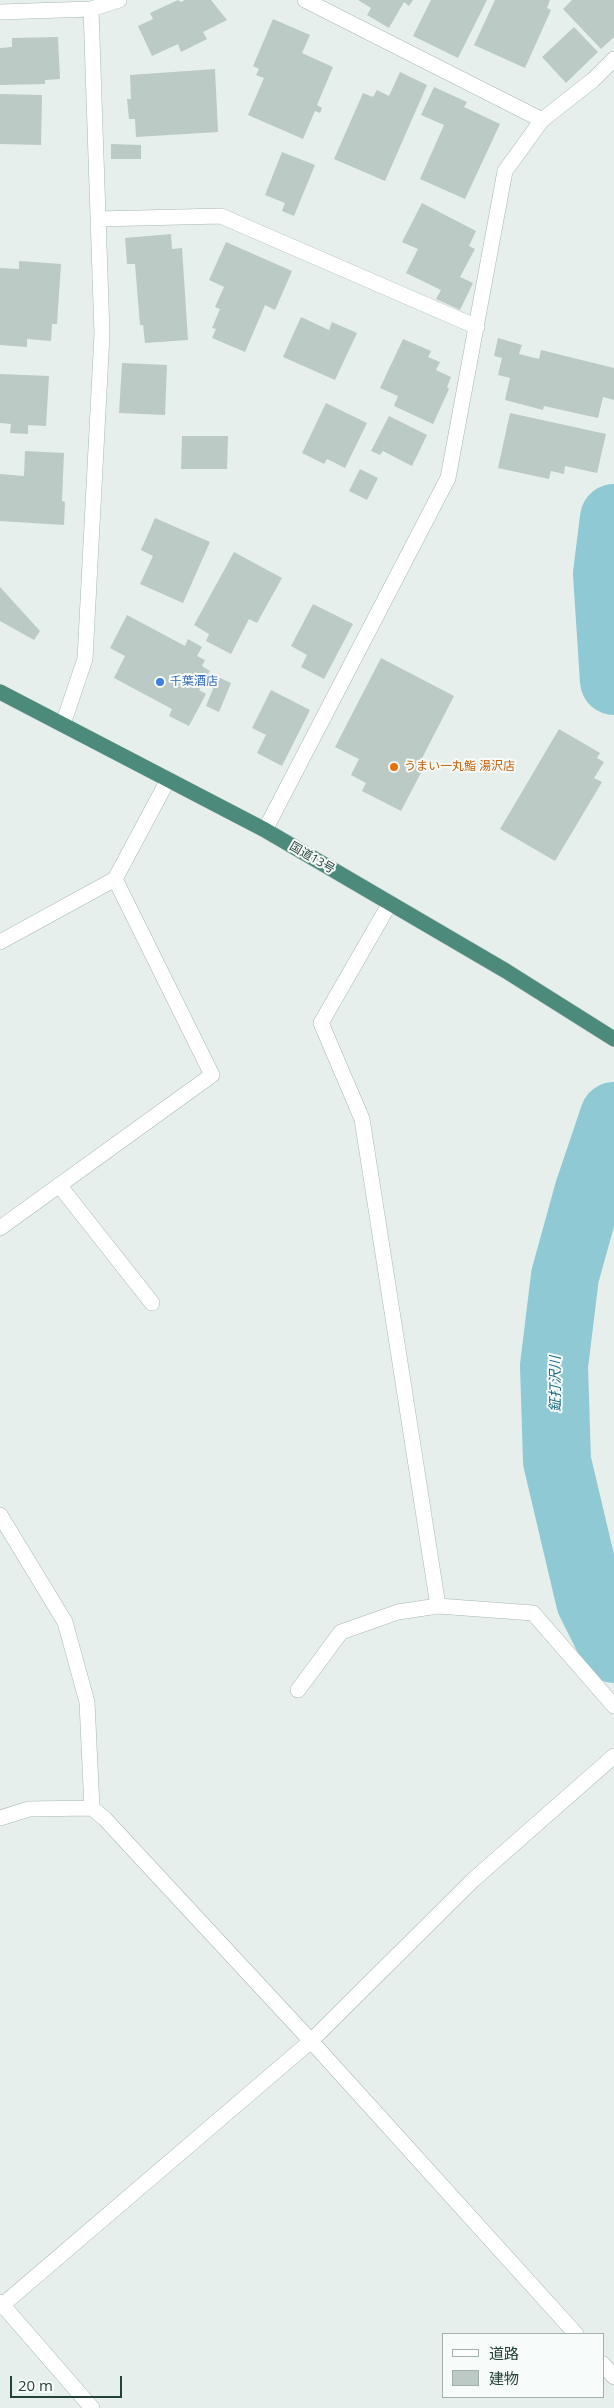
<!DOCTYPE html>
<meta charset="utf-8">
<style>
body{margin:0}
#map{position:relative;width:614px;height:2408px;overflow:hidden;background:#e6efeb;font-family:"Open Sans","Noto Sans JP",sans-serif}
canvas{display:block}
.legend{position:absolute;left:442px;top:2333px;width:162px;height:65px;box-sizing:border-box;background:#f7fbf9;border:1px solid #a3b1ad;margin:0;padding:6px 9px;list-style:none;font-size:15px;color:#24423a}
.legend li{display:flex;align-items:center;gap:10px;height:25px}
.legend b{width:25px;border:1px solid #a3b1ad}
.scale{position:absolute;left:10px;top:2376px;width:112px;height:22px;box-sizing:border-box;border:2px solid #24423a;border-top:0;padding-left:6px;font-size:15px;line-height:18px;white-space:nowrap;color:#24423a;-webkit-text-stroke:4px #f7fbf9;paint-order:stroke}
</style>
<div id="map">
<canvas width="614" height="2408"></canvas>
<ul class="legend">
<li><b style="height:6px;background:#fff"></b>道路</li>
<li><b style="height:14px;background:#bbcac4"></b>建物</li>
</ul>
<div class="scale">20 m</div>
</div>
<script>
const context = document.querySelector('canvas').getContext('2d');
context.lineJoin = 'round';
function strokePath(path, color, width, dash) { context.strokeStyle = color; context.lineWidth = width; context.lineCap = dash ? 'butt' : 'round'; context.setLineDash(dash || []); context.stroke(path); }
function fillPath(path, color) { context.fillStyle = color; context.fill(path, 'evenodd'); }
function drawText(font, color, halo, rows, align = 'center') {
  context.font = font + ' "Open Sans","Noto Sans JP",sans-serif'; context.lineWidth = 4; context.setLineDash([]); context.textBaseline = 'middle'; context.strokeStyle = halo; context.fillStyle = color; for (const [text, x, y, turn = 0] of rows) {
    context.save(); context.translate(x, y); context.rotate((+turn || 0) * Math.PI / 180); context.textAlign = isNaN(turn) ? turn : align; if (halo) context.strokeText(text, 0, 0); context.fillText(text, 0, 0); context.restore();
  }
}
strokePath(new Path2D(`
 M 614,518 L 607,574 L 614,681
 M 614,1116 L 588,1193 L 565,1276 L 554,1366 L 557,1461 L 590,1601 L 614,1649`), '#8ec9d4', 68);
fillPath(new Path2D(`
 M 178,0 L 181,2 L 185,0 L 211,0 L 227,20 L 203,32 L 207,39 L 181,52 L 178,44 L 152,56 L 138,26 L 153,19 L 150,13 Z
 M 358,0 L 413,0 L 409,6 L 404,2 L 389,28 L 367,15 L 371,8 Z
 M 431,0 L 487,0 L 458,58 L 413,36 Z
 M 495,0 L 550,0 L 547,8 L 551,10 L 525,68 L 474,45 Z
 M 572,0 L 614,0 L 614,37 L 601,49 L 563,9 Z
 M 273,19 L 310,35 L 302,53 L 333,67 L 317,105 L 322,108 L 320,113 L 315,111 L 303,139 L 248,115 L 264,78 L 256,75 L 259,69 L 253,66 Z
 M 574,27 L 598,52 L 566,83 L 542,57 Z
 M 58,37 L 60,79 L 45,80 L 45,84 L 0,85 L 0,48 L 12,47 L 12,38 Z
 M 215,69 L 218,132 L 136,137 L 135,119 L 129,119 L 127,99 L 131,99 L 130,75 Z
 M 400,72 L 427,85 L 385,181 L 334,159 L 363,93 L 373,97 L 377,90 L 389,96 Z
 M 434,87 L 467,102 L 464,107 L 500,124 L 465,199 L 420,179 L 444,125 L 421,115 Z
 M 0,94 L 42,95 L 41,145 L 0,144 Z
 M 111,144 L 141,145 L 141,159 L 111,159 Z
 M 282,152 L 315,165 L 294,216 L 282,211 L 285,203 L 265,195 Z
 M 422,203 L 476,231 L 469,246 L 475,249 L 460,277 L 473,283 L 460,310 L 436,299 L 441,290 L 406,273 L 418,249 L 402,242 Z
 M 171,234 L 172,249 L 182,248 L 188,340 L 145,343 L 143,325 L 140,325 L 135,264 L 127,264 L 125,238 Z
 M 226,242 L 292,271 L 275,310 L 265,305 L 245,352 L 212,338 L 216,329 L 212,328 L 220,309 L 215,307 L 224,287 L 209,280 Z
 M 19,261 L 61,264 L 57,324 L 52,324 L 51,341 L 27,339 L 27,347 L 0,345 L 0,268 L 19,269 Z
 M 301,317 L 329,330 L 332,322 L 357,333 L 335,380 L 283,357 Z
 M 498,338 L 522,345 L 519,354 L 539,359 L 541,350 L 614,368 L 614,400 L 603,397 L 598,418 L 544,406 L 543,410 L 505,400 L 510,378 L 498,375 L 502,358 L 494,356 Z
 M 403,339 L 431,351 L 428,357 L 440,362 L 436,370 L 451,377 L 447,387 L 449,389 L 433,424 L 394,406 L 398,396 L 380,388 Z
 M 122,363 L 167,365 L 165,415 L 119,413 Z
 M 0,374 L 49,376 L 46,426 L 28,425 L 28,434 L 10,433 L 11,424 L 0,423 Z
 M 326,403 L 367,423 L 345,468 L 327,459 L 324,464 L 302,453 Z
 M 510,413 L 606,434 L 597,473 L 565,466 L 564,474 L 551,471 L 549,479 L 498,468 Z
 M 389,416 L 427,435 L 412,466 L 383,451 L 380,455 L 371,451 Z
 M 182,436 L 228,436 L 227,469 L 181,469 Z
 M 25,451 L 64,453 L 62,501 L 65,502 L 64,525 L 0,521 L 0,474 L 24,476 Z
 M 360,469 L 378,478 L 367,500 L 349,491 Z
 M 155,518 L 210,542 L 183,603 L 140,584 L 153,556 L 141,550 Z
 M 234,552 L 282,578 L 257,623 L 249,619 L 231,654 L 206,641 L 209,634 L 194,625 Z
 M 0,587 L 40,631 L 34,640 L 0,621 Z
 M 313,604 L 353,624 L 324,679 L 301,667 L 307,655 L 291,646 Z
 M 127,615 L 185,646 L 188,639 L 202,647 L 197,656 L 205,660 L 202,666 L 210,671 L 199,690 L 206,694 L 189,726 L 169,716 L 172,709 L 114,678 L 125,656 L 110,648 Z
 M 381,658 L 454,696 L 418,766 L 423,769 L 401,811 L 362,791 L 366,783 L 351,775 L 359,759 L 335,747 Z
 M 218,677 L 231,683 L 219,712 L 206,706 Z
 M 271,690 L 310,710 L 282,766 L 257,753 L 266,735 L 252,728 Z
 M 559,729 L 600,753 L 597,758 L 604,762 L 594,778 L 602,782 L 555,861 L 500,829 Z`), '#bbcac4');
const minor = new Path2D(`
 M 0,12 L 91,9 L 119,0
 M 542,120 L 593,80 L 614,59
 M 98,219 L 221,216 L 477,327
 M 63,724 L 85,659 L 102,334 L 91,9
 M 265,830 L 448,478 L 505,171 L 542,120 L 305,0
 M 390,903 L 321,1023 L 362,1119 L 438,1606
 M 0,942 L 115,879 L 168,780
 M 59,1185 L 152,1303
 M 0,1228 L 212,1075 L 115,879
 M 0,1515 L 65,1622 L 87,1702 L 92,1808
 M 298,1690 L 341,1632 L 398,1612 L 438,1606 L 533,1613 L 614,1706
 M 0,1818 L 29,1809 L 92,1808 L 105,1819 L 311,2041 L 576,2334
 M 0,2307 L 311,2041 L 473,1880 L 614,1756
 M 603,2364 L 614,2377`);
const secondary = new Path2D(`
 M 0,2302 L 92,2408`);
const trunk = new Path2D(`
 M 0,692 L 265,830 L 506,971 L 614,1039`);
strokePath(minor, '#a8b8b2', 16);
strokePath(secondary, '#a4bbb3', 16);
strokePath(trunk, '#c2cac8', 16);
strokePath(minor, '#fff', 15);
strokePath(secondary, '#fff', 15);
strokePath(trunk, '#4c8a7c', 15);
for (const [x, y, r, color] of [
 [160,682,5,"#3f7fe0"],
 [394,767,5,"#e8710a"]
]) { const dot = new Path2D(); dot.arc(x, y, r, 0, 2 * Math.PI); context.fillStyle = color; context.fill(dot); strokePath(dot, '#f7fbf9', 2); }
drawText('12px', '#366cbe', '#f7fbf9', [
 ["千葉酒店",170,682]
], 'left');
drawText('12px', '#c56008', '#f7fbf9', [
 ["うまい一丸鮨 湯沢店",404,767]
], 'left');
drawText('12px', '#24423a', '#f7fbf9', [
 ["国道13号",312,858,30]
]);
drawText('italic 14px', '#1c6f80', '#f7fbf9', [
 ["鉦打沢川",556,1384,-90]
]);
</script>
